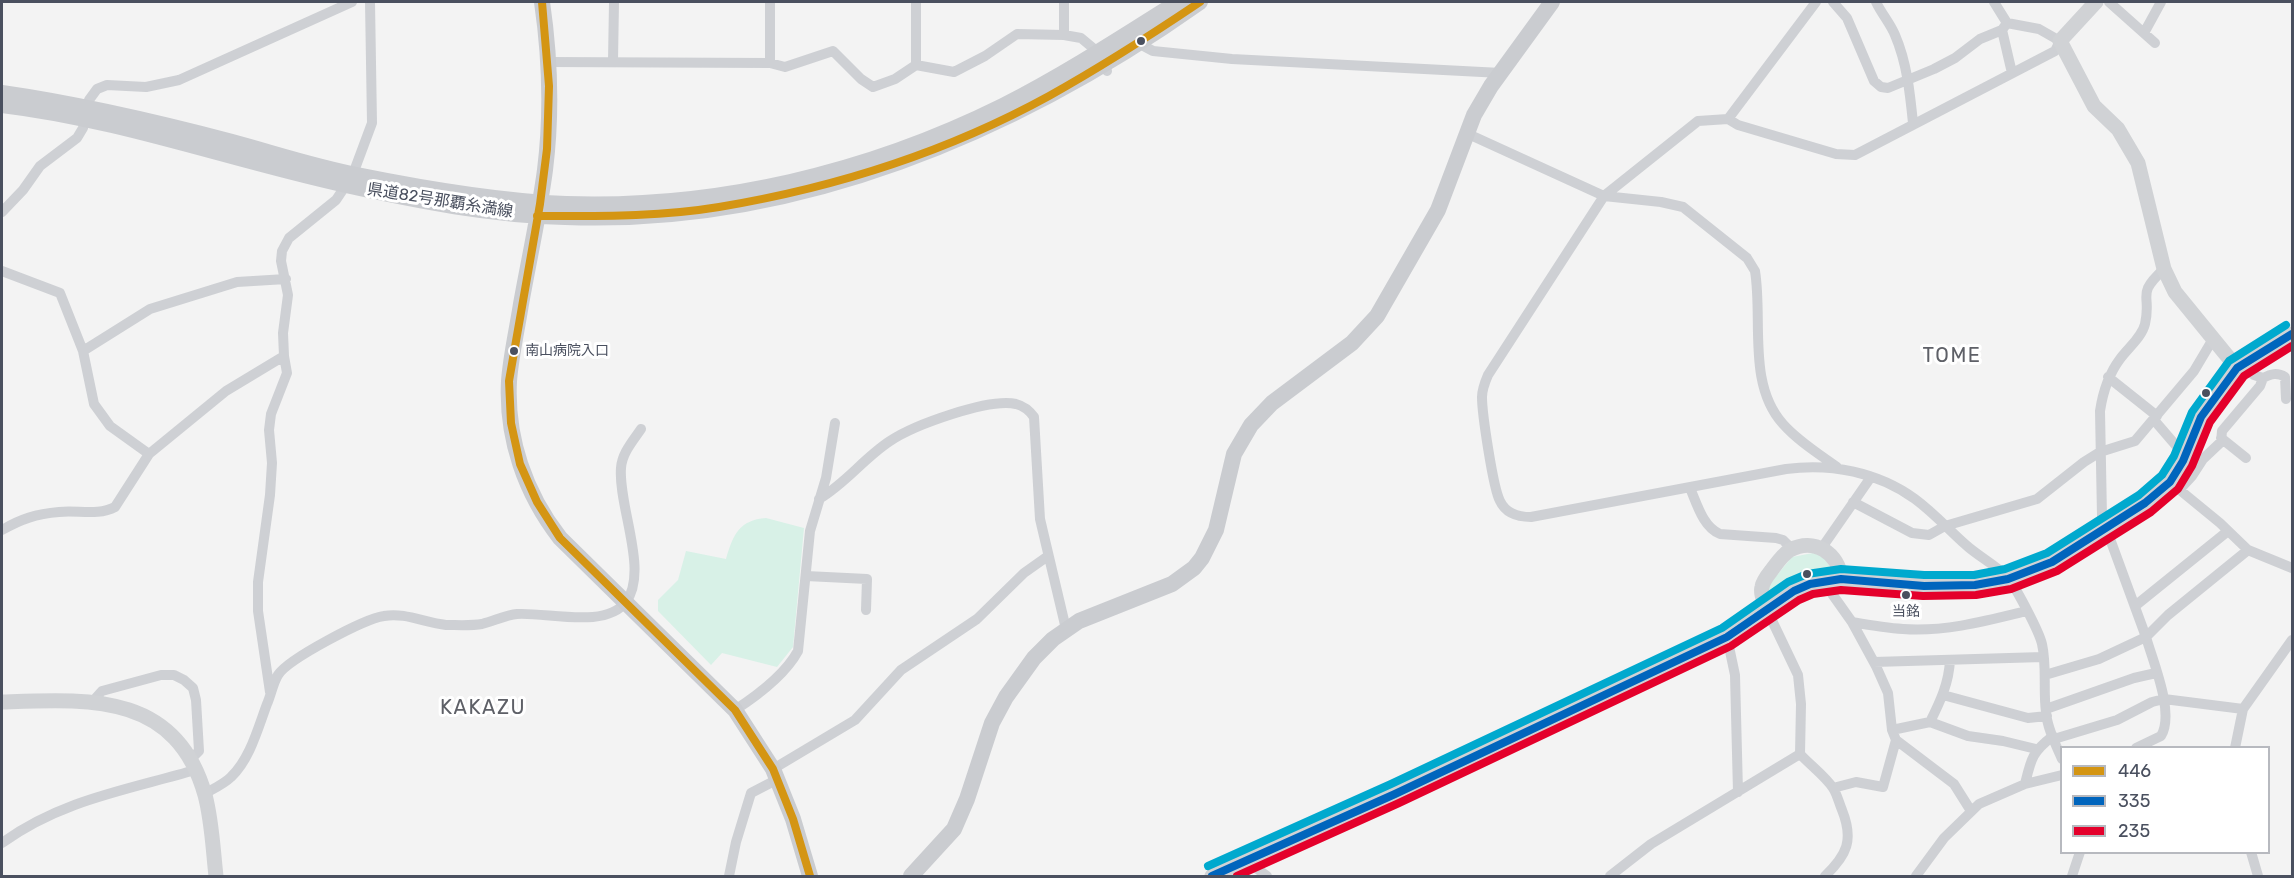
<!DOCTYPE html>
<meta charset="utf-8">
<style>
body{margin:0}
#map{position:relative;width:2294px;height:878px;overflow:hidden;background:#f3f3f3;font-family:Rubik,sans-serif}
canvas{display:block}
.frame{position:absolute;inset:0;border:3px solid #4a505f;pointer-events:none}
.legend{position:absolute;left:2060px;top:746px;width:210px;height:108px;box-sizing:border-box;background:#fff;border:2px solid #b7b9bf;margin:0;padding:8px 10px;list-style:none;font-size:18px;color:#4a505f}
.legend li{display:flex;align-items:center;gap:12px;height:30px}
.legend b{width:30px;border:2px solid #b7b9bf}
</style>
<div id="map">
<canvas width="2294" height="878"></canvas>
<div class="frame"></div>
<ul class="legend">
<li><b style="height:8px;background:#d49513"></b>446</li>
<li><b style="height:8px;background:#0065bd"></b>335</li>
<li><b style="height:8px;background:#e4002b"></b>235</li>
</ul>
</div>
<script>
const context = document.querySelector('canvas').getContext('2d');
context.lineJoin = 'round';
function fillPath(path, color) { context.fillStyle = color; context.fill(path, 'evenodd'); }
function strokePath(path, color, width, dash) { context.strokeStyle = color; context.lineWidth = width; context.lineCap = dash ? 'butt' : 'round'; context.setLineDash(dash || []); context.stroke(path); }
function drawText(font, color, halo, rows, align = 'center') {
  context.font = font + ' Rubik,"Noto Sans JP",sans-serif'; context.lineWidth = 6; context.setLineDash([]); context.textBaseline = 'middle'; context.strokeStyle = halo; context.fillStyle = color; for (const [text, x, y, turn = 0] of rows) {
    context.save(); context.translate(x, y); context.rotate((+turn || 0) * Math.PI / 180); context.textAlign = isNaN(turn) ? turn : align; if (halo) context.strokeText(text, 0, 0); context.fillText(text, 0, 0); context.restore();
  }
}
fillPath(new Path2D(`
 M 766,518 L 804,528 L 793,647 L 777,667 L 722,653 L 711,665 L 658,611 L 658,600 L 678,580 L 686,551 L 726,559 C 733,535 739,520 766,518 Z
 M 1813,553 L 1823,556 L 1833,571 C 1803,570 1792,574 1771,596 L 1768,594 L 1767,587 L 1792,557 Z`), '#d8f1e7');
strokePath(new Path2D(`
 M 1833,2 L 1847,18 L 1874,81 L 1881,87 L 1888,88 L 1934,69 L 1955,58 L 1980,39 L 2002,30 L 2007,23
 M 1876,2 C 1881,13 1890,23 1895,35 C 1907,63 1910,93 1913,123
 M 1994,2 L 2007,23 L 2039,29 L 2060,41 L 2055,51 L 1855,155 L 1836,154 L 1738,125 L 1728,119 L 1698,121 L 1604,196 L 1488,375 C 1485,382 1482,389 1482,397 C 1482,413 1493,488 1500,501 C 1506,514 1518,517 1531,517 L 1786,469 C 1831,463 1878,472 1915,499 C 1934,513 1949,530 1966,545 C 1979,557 1998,566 2009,579 C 2017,590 2039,631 2042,644 C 2047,666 2043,690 2046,712 C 2047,728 2056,745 2062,759
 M 2109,2 L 2155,43
 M 2002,30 L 2012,73
 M 2144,33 L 2161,2
 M 1064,35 L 1064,2
 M 1138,43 L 1153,51 L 1232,59 L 1501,73
 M 613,61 L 614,2
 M 549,62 L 770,63 L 785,67 L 833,51 L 861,79 L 873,87 L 895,79 L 916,65 L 954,72 L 985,56 L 1017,34 L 1064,35 L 1081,38 L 1093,48 L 1107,71
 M 770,63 L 770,2
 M 916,65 L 916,2
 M 1728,119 L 1816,2
 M 1466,133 L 1604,196 L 1661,202 L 1683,207 L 1747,258 L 1755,271 C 1763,320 1747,384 1783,424 C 1798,441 1819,454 1837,467
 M 353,174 L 372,123 L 370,2
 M 2,212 L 23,190 L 40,166 L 77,138 L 83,128 L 89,100 L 97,89 L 107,85 L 146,87 L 179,80 L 352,2
 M 2,271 L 60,293 L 83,351 L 94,404 L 110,426 L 149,454
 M 83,351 L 150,309 L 237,282 L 286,279
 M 2241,365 L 2254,375 L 2263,378 C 2271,374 2277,372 2285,377 L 2286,399
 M 2108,377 L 2157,416
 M 2154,420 L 2185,456
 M 2221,438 L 2246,458
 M 2170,482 L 2220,523 L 2248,550 L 2292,568
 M 1690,488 C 1697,504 1703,527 1720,534 L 1776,538 L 1783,540 L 1792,549
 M 2179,490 L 2192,476 L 2203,459 L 2221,442 L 2222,431 L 2260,386 L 2263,378
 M 819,499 C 846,483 864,458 890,441 C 914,425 988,398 1016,404 C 1024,406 1029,410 1034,417 L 1040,519 L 1066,629
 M 1853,502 L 1912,533 L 1929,535 L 1945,526 L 2037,499 L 2084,462 L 2100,452 L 2135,441 L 2194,371 L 2213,339
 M 2,530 C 21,519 36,514 59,512 C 78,510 98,516 115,507 L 149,454 L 226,391 L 284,356
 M 1821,549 L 1871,477
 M 806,576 L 867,579 L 866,610
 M 1825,580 L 1830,591 L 1852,622 L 1876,666 L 1888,693 L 1892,730 L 1896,740 L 1954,784 L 1971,811
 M 2135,606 L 2228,531
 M 1767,610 L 1798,675 L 1801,704 L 1800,754 C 1810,765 1825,776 1833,788 C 1837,794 1839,803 1842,810 C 1854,840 1847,855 1825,876
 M 1852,622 C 1869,625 1886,628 1903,629 C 1945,632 1986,621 2027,611
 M 1727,637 L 1735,675 L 1738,792
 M 1874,662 L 2043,657
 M 2045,675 L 2099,659 L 2146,637 L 2102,517 L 2100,411 C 2103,391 2108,375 2120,359 C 2128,348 2142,337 2145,324 C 2152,293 2135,296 2164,269
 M 270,692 L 258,611 L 258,582 L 270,495 L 272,463 L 269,430 L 271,414 L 287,373 L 284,356 L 283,333 L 288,295 L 281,261 L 282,251 L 289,238 L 336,200 L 346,185
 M 1943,695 L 2028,718 L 2047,716
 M 93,701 L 102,691 L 161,675 L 174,675 L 184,680 L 193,688 L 196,700 L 199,751 L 190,760
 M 2046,709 L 2134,678 L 2156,673
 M 735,710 C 758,695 785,675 798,651 L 810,531 L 826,478 L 835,423
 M 1930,722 C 1940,702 1949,683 1950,660
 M 1892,730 L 1930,722 L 1968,736 L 2003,741 L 2036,749
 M 2054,739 L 2117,720 L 2152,702 L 2164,699 L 2243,709
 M 2136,748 L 2161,736 C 2175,713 2153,662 2146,637 L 2168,615 L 2248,550
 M 2235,748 L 2243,709 L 2292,640
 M 773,769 L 855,720 L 901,670 L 977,619 L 1024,573 L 1048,556
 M 2025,784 C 2031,759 2032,752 2053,736
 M 1833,788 L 1856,782 L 1883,787 L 1896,740
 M 204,794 C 213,789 224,784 231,777 C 250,759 258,728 267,704 C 271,695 273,683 278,675 C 288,659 364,619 384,616 C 405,612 425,623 446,625 C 457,625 471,626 482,624 C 494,621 506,615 517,614 C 548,612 605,629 626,602 C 649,571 618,506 621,468 C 622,453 633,441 641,429
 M 2,843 C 61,800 127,790 195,770
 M 2251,852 L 2258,876
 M 1250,859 L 1256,868 L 1267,876
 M 729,876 L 736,842 L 751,793 L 778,779
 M 1610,876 L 1651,844 L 1800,754
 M 1916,876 L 1944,838 L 1979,804 L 2025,784 L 2062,775
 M 2072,876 L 2080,852`), '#ced0d4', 10);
strokePath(new Path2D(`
 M 2096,2 L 2060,41 L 2094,106 L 2118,129 L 2138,163 L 2164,269 L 2175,292 L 2237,368
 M 1767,610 C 1765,603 1760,594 1762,587 C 1763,581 1767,576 1771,571 C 1777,563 1782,555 1790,550 C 1814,537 1839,553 1841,579
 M 2,702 C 88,699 176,692 205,795 C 212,821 213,850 216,876
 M 1212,876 L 1395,794 L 1727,637 L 1794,591 L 1810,584 L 1841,579 L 1924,586 L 1975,585 L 2008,579 L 2052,562 L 2145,503 L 2170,482 L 2183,461 L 2201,417 L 2237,368 L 2292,334`), '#d0d2d5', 15);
strokePath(new Path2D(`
 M 542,2 C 550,57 552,114 545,170 C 539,215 529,259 521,304 C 517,330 511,355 509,381 C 506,438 525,493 560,538 L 735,710 L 773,769 L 793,819 L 810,876
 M 2,93 C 79,104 156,122 232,142 C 273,153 315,167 357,175 C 426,189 496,201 566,204 C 717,209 868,173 1003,106 C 1064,75 1121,38 1178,2
 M 2,105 C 119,119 232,160 346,185 C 418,201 491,215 565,217 C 795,226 1015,133 1200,2
 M 911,876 L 954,829 L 967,799 L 992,723 L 1006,697 L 1034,658 L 1053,639 L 1079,621 L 1172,584 L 1194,568 L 1202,558 L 1216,530 L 1234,454 L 1251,425 L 1272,403 L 1352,343 L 1377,316 L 1438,210 L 1474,115 L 1491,86 L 1552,2`), '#caccd0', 16);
strokePath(new Path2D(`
 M 542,2 L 549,86 L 547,149 L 540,204 L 509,381 L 511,423 L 520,464 L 537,502 L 560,538 L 735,710 L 773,769 L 793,819 L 810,876
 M 537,216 C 598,216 659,217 719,207 C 833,188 947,152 1049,96 C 1101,67 1151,35 1200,2`), '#d49513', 8);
strokePath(new Path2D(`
 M 1212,876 L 1395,794 L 1727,637 L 1794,591 L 1810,584 L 1841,579 L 1924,586 L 1975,585 L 2008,579 L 2052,562 L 2145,503 L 2170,482 L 2183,461 L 2201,417 L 2237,368 L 2292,334`), '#0065bd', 8);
strokePath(new Path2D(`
 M 1237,876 L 1399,803 L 1731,646 L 1799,600 L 1813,594 L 1841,590 L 1923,596 L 1976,595 L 2011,589 L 2057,571 L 2151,512 L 2178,489 L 2192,466 L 2210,422 L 2244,376 L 2292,346`), '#e4002b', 8);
strokePath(new Path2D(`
 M 1208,866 L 1391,784 L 1722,628 L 1788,582 L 1807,574 L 1841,569 L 1924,575 L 1974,575 L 2005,569 L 2047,553 L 2139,495 L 2162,475 L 2174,456 L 2192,412 L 2229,361 L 2286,325`), '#00a9ce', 8);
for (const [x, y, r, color] of [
 [1141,41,5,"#4a505f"],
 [514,351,5,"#4a505f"],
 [2206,393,5,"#4a505f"],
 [1807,574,5,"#4a505f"],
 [1906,595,5,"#4a505f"]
]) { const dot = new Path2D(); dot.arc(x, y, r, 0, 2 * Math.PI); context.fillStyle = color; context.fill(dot); strokePath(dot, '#fff', 2); }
drawText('14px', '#4a505f', '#fff', [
 ["南山病院入口",525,351],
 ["当銘",1906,612,"center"]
], 'left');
drawText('16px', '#4a505f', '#fff', [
 ["県道82号那覇糸満線",440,201,9]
]);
context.letterSpacing = '1.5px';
drawText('20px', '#5e6067', '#fff', [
 ["TOME",1952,356],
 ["KAKAZU",483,708]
]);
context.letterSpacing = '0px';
</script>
